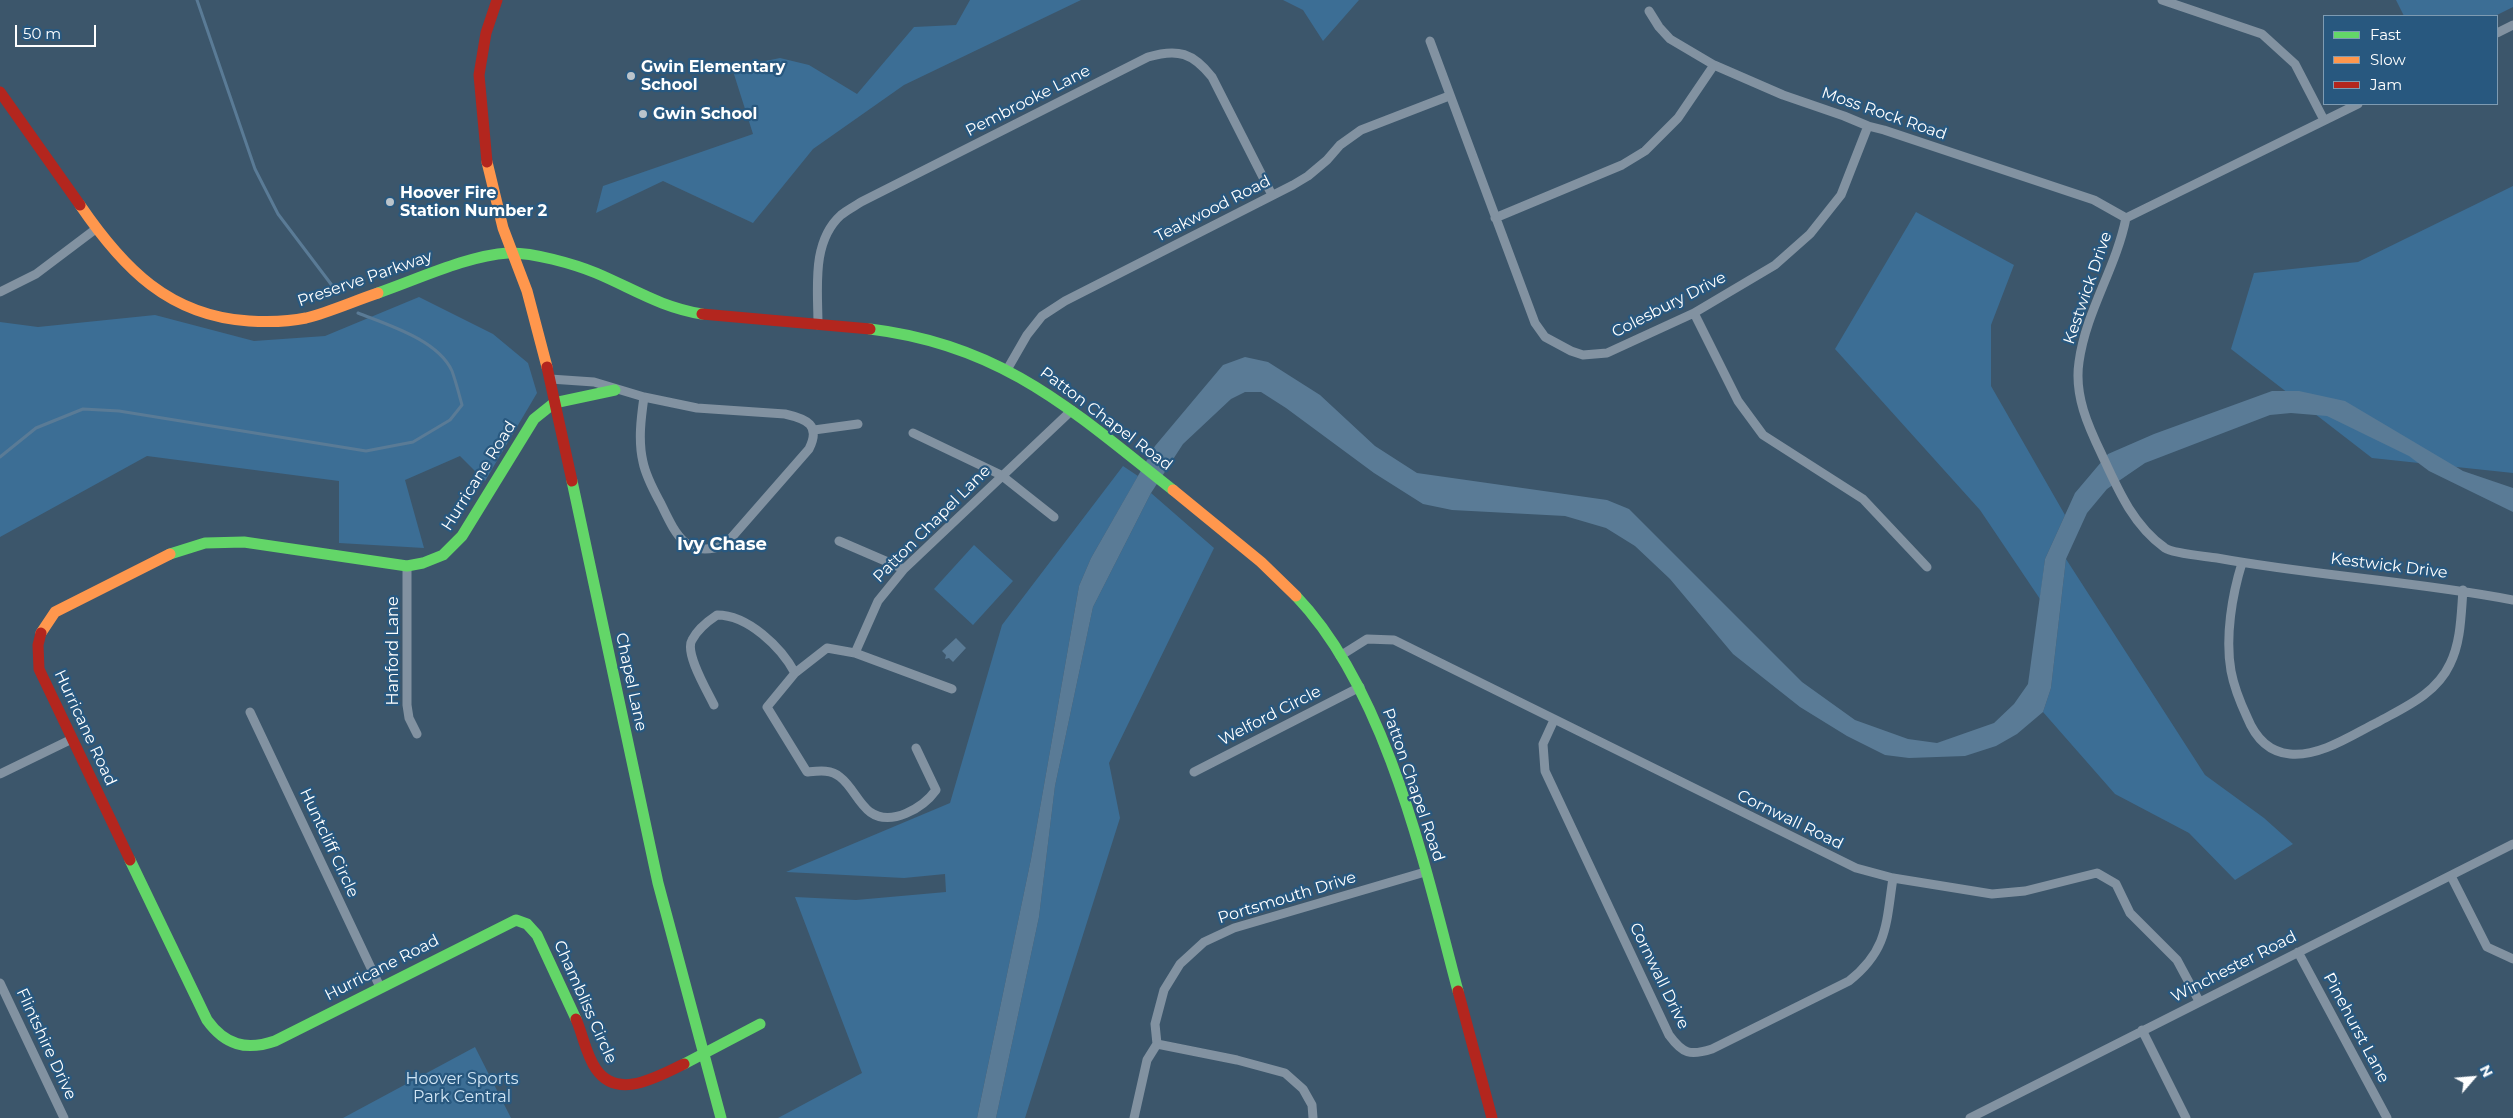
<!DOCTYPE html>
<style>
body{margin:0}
#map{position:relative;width:2513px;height:1118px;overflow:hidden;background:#3c566b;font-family:Montserrat,sans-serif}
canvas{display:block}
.legend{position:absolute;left:2323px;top:15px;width:175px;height:90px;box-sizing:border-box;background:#28587f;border:1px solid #7e9bb2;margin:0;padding:6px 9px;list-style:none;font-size:15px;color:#fff}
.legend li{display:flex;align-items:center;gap:10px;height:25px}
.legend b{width:25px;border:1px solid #7e9bb2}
.north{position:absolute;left:2448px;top:1053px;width:50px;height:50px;-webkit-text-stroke:4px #28587f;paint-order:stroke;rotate:63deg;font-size:14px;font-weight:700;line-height:20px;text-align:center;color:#fff}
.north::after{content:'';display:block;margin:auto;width:18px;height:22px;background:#fff;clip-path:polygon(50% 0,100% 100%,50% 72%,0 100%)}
.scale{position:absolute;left:15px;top:25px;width:81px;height:22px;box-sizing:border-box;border:2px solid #fff;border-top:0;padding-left:6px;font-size:15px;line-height:18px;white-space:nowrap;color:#fff;-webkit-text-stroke:4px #28587f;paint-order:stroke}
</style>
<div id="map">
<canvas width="2513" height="1118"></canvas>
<ul class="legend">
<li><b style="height:6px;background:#63d668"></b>Fast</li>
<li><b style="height:6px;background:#ff974d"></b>Slow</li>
<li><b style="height:6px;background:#b3261e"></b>Jam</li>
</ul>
<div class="north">N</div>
<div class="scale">50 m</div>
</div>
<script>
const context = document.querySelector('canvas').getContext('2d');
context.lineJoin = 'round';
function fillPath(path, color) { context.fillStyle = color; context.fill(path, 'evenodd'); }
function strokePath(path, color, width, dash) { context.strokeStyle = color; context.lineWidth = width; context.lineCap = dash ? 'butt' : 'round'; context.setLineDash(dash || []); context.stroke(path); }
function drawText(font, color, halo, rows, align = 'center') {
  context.font = font + ' Montserrat,sans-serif'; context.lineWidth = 4.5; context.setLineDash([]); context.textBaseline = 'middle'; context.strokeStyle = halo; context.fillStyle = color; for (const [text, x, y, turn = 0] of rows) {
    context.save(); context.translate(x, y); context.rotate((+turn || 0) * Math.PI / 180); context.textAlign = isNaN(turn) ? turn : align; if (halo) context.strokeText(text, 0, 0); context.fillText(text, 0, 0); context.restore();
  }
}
fillPath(new Path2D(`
 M 970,0 L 1081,0 L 904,85 L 813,149 L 753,223 L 663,181 L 596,213 L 603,186 L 753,134 L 732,68 L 780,58 L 809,65 L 857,94 L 914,27 L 956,25 Z
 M 1283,0 L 1359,0 L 1323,41 L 1303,10 Z
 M 2396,0 L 2513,0 L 2513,7 L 2495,16 L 2404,16 Z
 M 2513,186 L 2513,473 L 2372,458 L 2231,349 L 2254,273 L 2358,262 Z
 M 1916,212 L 2014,265 L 1991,325 L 1991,386 L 2065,515 L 2045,559 L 2040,599 L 1980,510 L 1835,349 Z
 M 419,297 L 493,334 L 528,363 L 537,393 L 485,481 L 460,456 L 405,480 L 424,548 L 339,543 L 339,481 L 147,456 L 0,537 L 0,322 L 38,327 L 155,315 L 254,341 L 325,336 Z
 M 1123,466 L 1138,476 L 1091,558 L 1079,586 L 1031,859 L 977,1118 L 778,1118 L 862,1073 L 795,897 L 856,900 L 946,892 L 945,874 L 904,878 L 786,872 L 950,803 L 1002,625 Z
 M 1151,493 L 1214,548 L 1109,763 L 1120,818 L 1025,1118 L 996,1118 L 1039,917 L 1055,786 L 1093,607 Z
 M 974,545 L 1013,581 L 973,625 L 934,589 Z
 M 2066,559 L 2205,775 L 2264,818 L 2293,844 L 2235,880 L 2189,833 L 2115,794 L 2043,712 L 2051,688 Z
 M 475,1047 L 511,1118 L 343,1118 Z`), '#3c6e95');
fillPath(new Path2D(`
 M 1245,357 L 1268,362 L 1320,395 L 1375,446 L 1417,473 L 1607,500 L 1629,509 L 1802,682 L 1855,720 L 1908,739 L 1937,743 L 1994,723 L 2014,704 L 2028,684 L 2045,559 L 2075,493 L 2108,454 L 2154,434 L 2272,391 L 2299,391 L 2345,401 L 2463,471 L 2513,488 L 2513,512 L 2429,471 L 2409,456 L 2327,416 L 2291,413 L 2270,415 L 2145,463 L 2107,489 L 2087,513 L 2066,559 L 2051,688 L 2043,712 L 2017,734 L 1996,746 L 1965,756 L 1909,758 L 1885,755 L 1847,736 L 1800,707 L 1733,654 L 1670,579 L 1635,546 L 1606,528 L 1565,516 L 1452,510 L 1423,504 L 1374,473 L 1286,408 L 1261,392 L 1245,392 L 1231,399 L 1183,444 L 1151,493 L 1093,607 L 1055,786 L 1039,917 L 996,1118 L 977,1118 L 1031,859 L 1079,586 L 1091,558 L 1155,446 L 1223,365 Z
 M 956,638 L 966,648 L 953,662 L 949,658 L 945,659 L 946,655 L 942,651 Z`), '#5a7b96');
strokePath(new Path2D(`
 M 197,0 L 255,169 L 278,214 L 337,292
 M 0,457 L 36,428 L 83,409 L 119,411 L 366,451 L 413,442 L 450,420 L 462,405 C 459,394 456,382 452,371 C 438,340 388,325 358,313`), '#5a7b96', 3);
strokePath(new Path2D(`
 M 2162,0 L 2262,34 L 2295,64 L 2324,120
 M 1649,11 L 1659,27 L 1670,39 L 1714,65 L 1783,95 L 1844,116 L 1868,126 L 1884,130 L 2094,200 L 2126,218
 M 2497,33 L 2513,25
 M 1430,41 L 1535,323 L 1545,337 L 1571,351 L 1583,355 L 1607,353 L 1694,313 L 1775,265 L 1810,234 L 1841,195 L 1868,126
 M 2358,104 L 2126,218 C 2116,268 2086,311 2079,362 C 2074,395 2088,426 2102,455 C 2118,490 2133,525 2165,548 C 2174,554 2205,556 2217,558 C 2315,576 2415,581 2513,600
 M 1495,218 L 1622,165 L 1645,151 L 1678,118 L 1714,65
 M 0,292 L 36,274 L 97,228
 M 1694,313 L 1738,401 L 1763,435 L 1863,499 L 1927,567
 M 818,325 C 818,289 811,242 841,215 C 847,210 855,206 861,202 L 1148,57 C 1178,48 1193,53 1212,77 L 1272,195
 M 1008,368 L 1027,335 L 1042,316 L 1065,301 L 1293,185 L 1308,176 L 1327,160 L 1340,145 L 1361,130 L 1449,96
 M 550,379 L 594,382 L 644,397
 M 644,397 L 697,408 L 785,414 C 807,419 821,425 809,449 L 725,545 C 686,559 676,535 661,504 C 654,491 646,477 643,462 C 638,441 641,418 644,397 Z
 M 814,430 L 858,424
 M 913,433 L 1001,475 L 1054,517
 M 839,541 L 904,569
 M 2242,563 C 2232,595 2225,637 2231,671 C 2234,687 2240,702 2247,717 C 2255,737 2268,752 2290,754 C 2320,757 2352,735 2378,722 C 2405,707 2436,694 2450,664 C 2461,642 2461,615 2463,590
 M 407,566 L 407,705 L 409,718 L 417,734
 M 855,653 L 952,689
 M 1340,656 L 1367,639 L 1394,640 L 1856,868 L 1893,878 L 1992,894 L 2025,891 L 2097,873 L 2116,884 L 2130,913 L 2177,960 L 2199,1001
 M 714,705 C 708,692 684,653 692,640 C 697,630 708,621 717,615 C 748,615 781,647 795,673
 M 250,712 L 380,987
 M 1554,720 L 1543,744 L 1545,771 L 1669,1035 C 1683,1054 1690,1056 1712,1049 L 1849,981 C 1888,950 1886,924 1893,878
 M 916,748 L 936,790 C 923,808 891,827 870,812 C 858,803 852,786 840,777 C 831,769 818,771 807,772 L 767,707 L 795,673 L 827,648 L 855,653 L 878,601 L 904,569 L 1072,410
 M 1194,772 L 1360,687
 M 0,774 L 72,739
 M 2451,876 L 2487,947 L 2513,959
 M 2298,952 L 2387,1118
 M 0,983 L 64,1118
 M 2142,1030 L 2186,1118
 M 1157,1044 L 1237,1060 L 1285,1073 L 1303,1089 L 1312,1105 L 1313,1118
 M 1134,1118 L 1147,1060 L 1157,1044 L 1155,1024 L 1164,990 L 1180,964 L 1204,942 L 1234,928 L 1425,872
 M 1970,1118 L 2513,844`), '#8292a1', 9);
strokePath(new Path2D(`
 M 378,293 C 416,280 469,255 508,253 C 532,252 574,264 596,273 C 634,289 660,307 702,314
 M 870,329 C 1003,345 1073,411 1173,490
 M 572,481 L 658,883 L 721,1118
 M 170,554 L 205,543 L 244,542 L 407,566 L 423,563 L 443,555 L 462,536 L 534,419 L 554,403 L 615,390
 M 1296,596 C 1387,691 1425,867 1458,991
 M 130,860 L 207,1020 C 225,1045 246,1051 275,1041 L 516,920 L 527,924 L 537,935 L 576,1019
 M 684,1064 L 760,1024`), '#63d668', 11);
strokePath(new Path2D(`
 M 487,162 L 503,228 L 527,291 L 547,367
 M 80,205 C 123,268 169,316 249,321 C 267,322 287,322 306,318 C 330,312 354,301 378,293
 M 1173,490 L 1261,562 L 1296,596
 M 41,633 L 55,612 L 170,554`), '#ff974d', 11);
strokePath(new Path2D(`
 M 0,92 L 80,205
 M 487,162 L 479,75 L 486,33 L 497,0
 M 702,314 L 870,329
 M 547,367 L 572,481
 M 41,633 L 38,645 L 39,669 L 130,860
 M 1458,991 L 1492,1118
 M 576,1019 C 583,1035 586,1055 596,1069 C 618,1101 658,1076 684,1064`), '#b3261e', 11);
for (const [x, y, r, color] of [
 [631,76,5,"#bbc4cb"],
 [643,114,5,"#bbc4cb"],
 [390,202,5,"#bbc4cb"]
]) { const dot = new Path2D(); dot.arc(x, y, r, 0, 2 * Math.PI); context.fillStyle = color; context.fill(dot); strokePath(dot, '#28587f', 2); }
drawText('bold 16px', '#fff', '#28587f', [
 ["Gwin Elementary",641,67],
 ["School",641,85],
 ["Gwin School",653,114],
 ["Hoover Fire",400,193],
 ["Station Number 2",400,211]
], 'left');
drawText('16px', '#fff', '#28587f', [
 ["Pembrooke Lane",1028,101,-27],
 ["Moss Rock Road",1884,114,19],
 ["Teakwood Road",1213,209,-27],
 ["Preserve Parkway",365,279,-19],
 ["Kestwick Drive",2088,288,-71],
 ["Colesbury Drive",1669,305,-27],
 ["Patton Chapel Road",1106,419,37],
 ["Hurricane Road",479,476,-58],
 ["Patton Chapel Lane",932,524,-45],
 ["Kestwick Drive",2389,566,7],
 ["Hanford Lane",393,651,-90],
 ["Chapel Lane",631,682,78],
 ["Welford Circle",1270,716,-27],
 ["Hurricane Road",85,728,65],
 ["Patton Chapel Road",1413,785,71],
 ["Cornwall Road",1790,820,26],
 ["Huntcliff Circle",329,843,65],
 ["Portsmouth Drive",1287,898,-17],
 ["Winchester Road",2234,967,-27],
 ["Hurricane Road",382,968,-27],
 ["Cornwall Drive",1659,976,64],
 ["Chambliss Circle",585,1002,66],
 ["Pinehurst Lane",2356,1028,62],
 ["Flintshire Drive",46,1044,65]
]);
drawText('16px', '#d1e5f4', '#28587f', [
 ["Hoover Sports",462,1079],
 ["Park Central",462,1097]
]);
drawText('bold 18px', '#fff', '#28587f', [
 ["Ivy Chase",722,545]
]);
</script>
